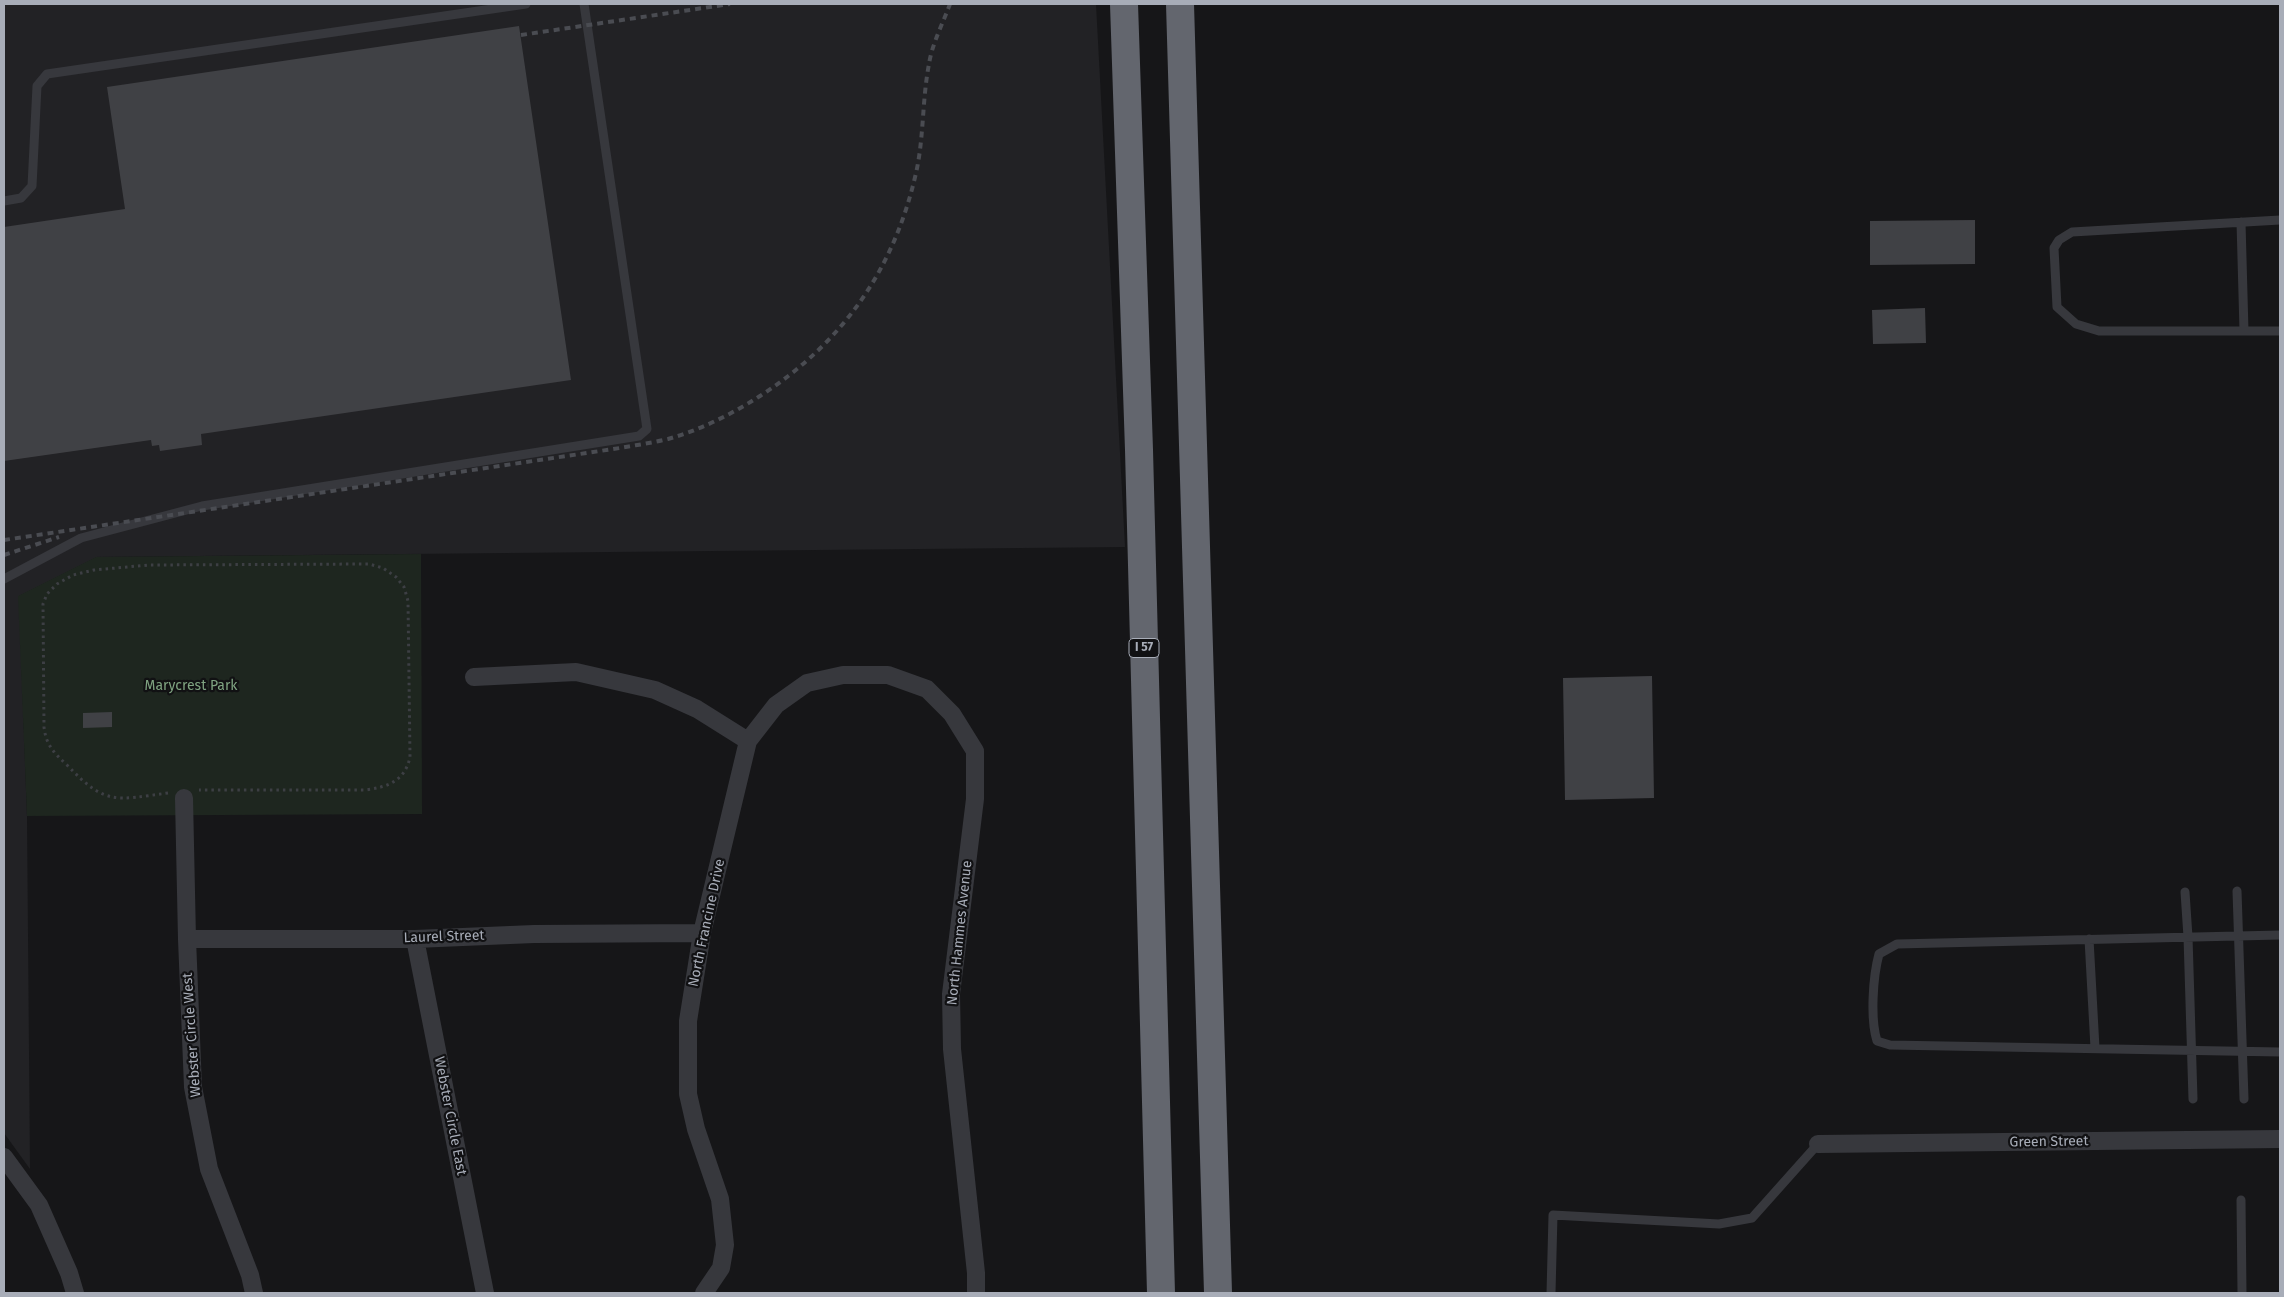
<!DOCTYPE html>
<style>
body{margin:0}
#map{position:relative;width:2284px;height:1297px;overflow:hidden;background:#161618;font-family:"Fira Sans",sans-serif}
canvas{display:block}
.frame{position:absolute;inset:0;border:5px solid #a8adb8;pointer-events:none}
</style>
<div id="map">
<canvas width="2284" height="1297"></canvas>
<div class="frame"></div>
</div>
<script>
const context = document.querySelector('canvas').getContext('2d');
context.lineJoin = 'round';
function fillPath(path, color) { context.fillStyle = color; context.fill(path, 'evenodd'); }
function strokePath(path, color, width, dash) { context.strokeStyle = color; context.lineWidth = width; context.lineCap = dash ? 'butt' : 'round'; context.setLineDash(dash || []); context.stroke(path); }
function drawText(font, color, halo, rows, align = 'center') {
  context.font = font + ' "Fira Sans",sans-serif'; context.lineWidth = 4.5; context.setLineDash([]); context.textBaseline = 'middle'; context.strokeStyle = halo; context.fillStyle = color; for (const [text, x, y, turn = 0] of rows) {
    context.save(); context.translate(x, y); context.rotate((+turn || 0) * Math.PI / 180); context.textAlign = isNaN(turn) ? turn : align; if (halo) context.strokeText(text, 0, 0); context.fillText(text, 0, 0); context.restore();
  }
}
fillPath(new Path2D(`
 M 4,4 L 1096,4 L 1125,547 L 97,557 L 19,596 L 27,816 L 30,1169 L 4,1133 Z`), '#222225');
fillPath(new Path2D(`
 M 421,554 L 422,814 L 27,816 L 18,596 L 96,557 Z`), '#1e261f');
fillPath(new Path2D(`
 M 519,26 L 571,380 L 201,434 L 202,445 L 160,451 L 159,445 L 152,446 L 151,440 L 4,461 L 4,227 L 125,209 L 107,87 Z
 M 1975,220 L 1975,264 L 1870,265 L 1870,221 Z
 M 1925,308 L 1926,343 L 1873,344 L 1872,310 Z
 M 1652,676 L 1654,798 L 1565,800 L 1563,678 Z
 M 112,712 L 112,727 L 83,728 L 83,713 Z`), '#404145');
strokePath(new Path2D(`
 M 168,793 C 115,800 106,806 67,765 C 54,753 46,745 44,727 L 43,604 L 47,594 L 57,584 L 73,575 L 94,570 L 149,565 L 369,564 L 383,568 L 396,577 L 404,587 L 408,601 L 410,757 C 405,781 388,787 365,790 L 199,790`), '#3d3f44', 3, [2.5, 4]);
strokePath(new Path2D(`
 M 4,201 L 21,198 L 32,186 L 37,86 L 47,74 L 526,4
 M 2280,220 L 2072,232 L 2059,240 L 2054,248 L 2057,307 L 2076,324 L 2099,331 L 2280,331
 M 2241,222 L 2244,331
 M 4,579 L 81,538 L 202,506 L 639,436 L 647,429 L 584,4
 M 2237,891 L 2244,1099
 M 2185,892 L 2188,937 L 2193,1099
 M 2280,935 L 1897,944 L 1879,954 C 1873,976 1870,1019 1877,1041 L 1890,1045 L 2280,1052
 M 2089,939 L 2095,1048
 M 2241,1200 L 2242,1293
 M 1551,1293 L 1553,1215 L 1719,1224 L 1752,1218 L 1818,1144`), '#37383d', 9);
strokePath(new Path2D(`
 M 474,677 L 576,672 L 655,690 L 697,709 L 748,741
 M 184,798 L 187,939 L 193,1087 L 209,1169 L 250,1275 L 254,1293
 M 187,939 L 415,939 L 534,934 L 702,933
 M 415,939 L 485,1293
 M 1818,1144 L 2280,1139
 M 4,1157 L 39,1205 L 69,1273 L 75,1293
 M 704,1293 L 721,1268 L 725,1245 L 720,1199 L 696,1129 L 688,1094 L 688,1021 L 702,933 L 748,741 L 776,705 L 807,683 L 843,675 L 888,675 L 927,689 L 952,714 L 975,751 L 975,799 L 951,994 L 952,1049 L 976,1273 L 976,1293`), '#37383d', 18);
strokePath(new Path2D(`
 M 1124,4 L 1139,450 L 1161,1293
 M 1180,4 L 1218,1293`), '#63666e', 28);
strokePath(new Path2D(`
 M 521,35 L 730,4
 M 4,540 L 620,448 C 636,445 652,443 668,439 C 700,430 732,414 760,396 C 843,342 894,270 916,173 C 924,138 922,100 929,64 C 932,44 943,23 950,4
 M 4,555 L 59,537`), '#4a4c52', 4, [6, 5]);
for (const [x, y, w] of [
 [1144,648,30]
]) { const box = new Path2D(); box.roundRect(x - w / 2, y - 9.5, w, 19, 4); context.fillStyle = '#111113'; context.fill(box); strokePath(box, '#a8adb8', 1); }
drawText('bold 12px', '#a8adb8', null, [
 ["I 57",1144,648]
]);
drawText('14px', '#7fa381', '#111113', [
 ["Marycrest Park",191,686]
]);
drawText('14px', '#a8adb8', '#111113', [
 ["North Francine Drive",707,923,-78],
 ["North Hammes Avenue",960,933,-84],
 ["Laurel Street",444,937,-2],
 ["Webster Circle West",192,1035,-94],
 ["Webster Circle East",450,1116,79],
 ["Green Street",2049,1142,-1]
]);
</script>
